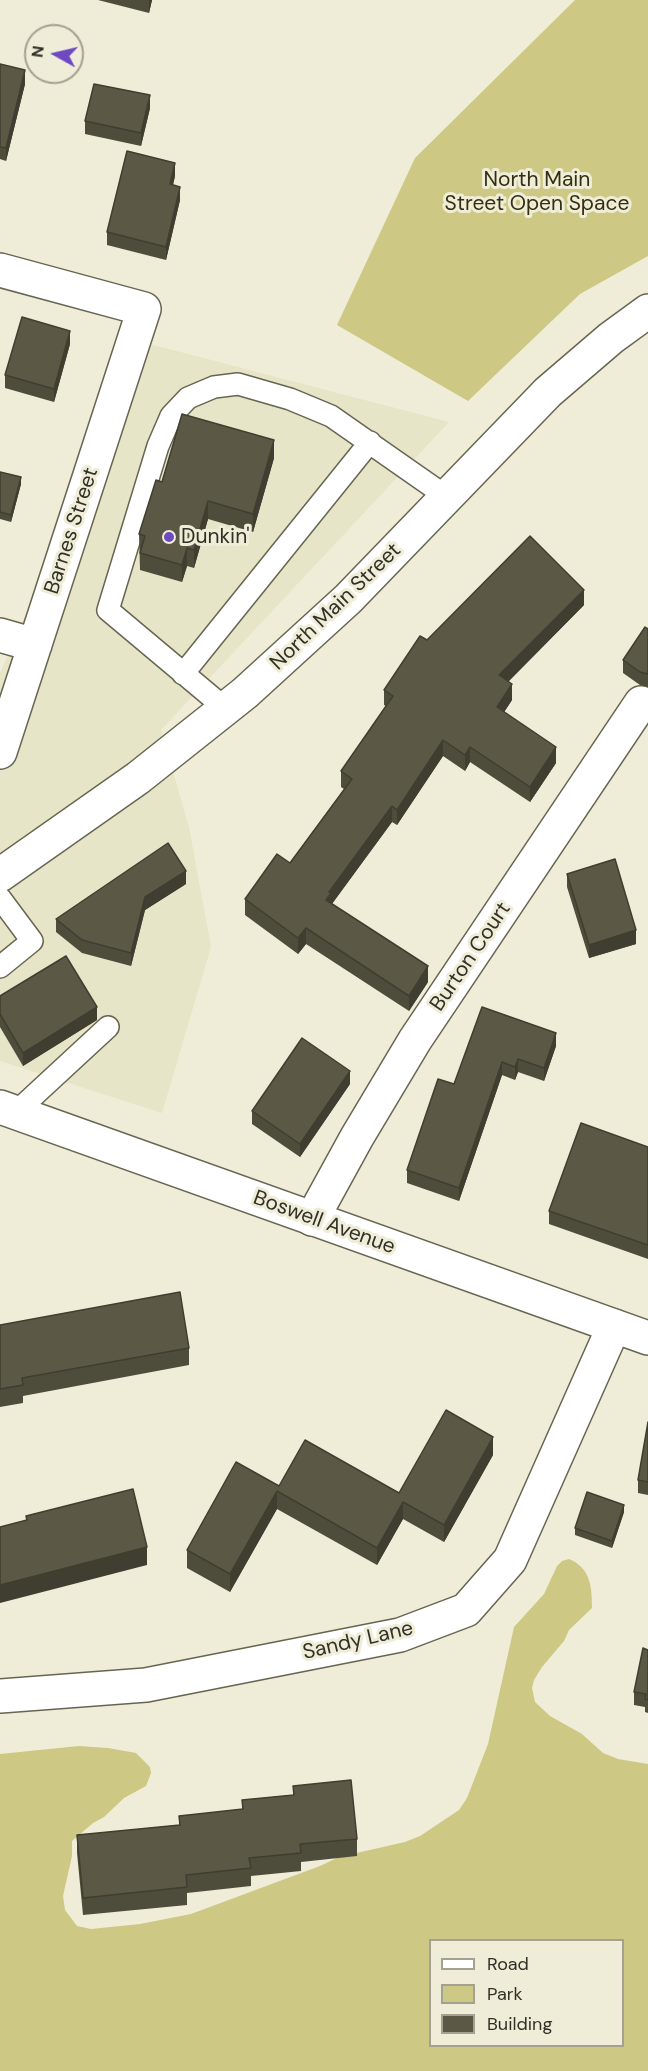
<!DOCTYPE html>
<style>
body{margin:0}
#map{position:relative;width:648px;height:2071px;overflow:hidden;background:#efedd7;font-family:"DM Sans",sans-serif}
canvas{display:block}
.legend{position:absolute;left:429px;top:1939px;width:195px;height:108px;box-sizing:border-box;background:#efedd7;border:2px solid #a3a191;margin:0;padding:8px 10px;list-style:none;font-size:18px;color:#303027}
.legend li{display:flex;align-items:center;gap:12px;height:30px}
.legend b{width:30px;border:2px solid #a3a191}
.north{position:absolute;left:24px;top:24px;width:60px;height:60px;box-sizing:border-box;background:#efedd7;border:2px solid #a3a191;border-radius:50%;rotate:278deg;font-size:16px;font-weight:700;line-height:24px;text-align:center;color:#303027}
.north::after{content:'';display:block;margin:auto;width:21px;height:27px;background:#6f49c2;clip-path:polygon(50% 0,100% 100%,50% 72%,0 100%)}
</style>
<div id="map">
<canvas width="648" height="2071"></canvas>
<ul class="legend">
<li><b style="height:8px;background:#fff"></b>Road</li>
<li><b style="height:16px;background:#cec885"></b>Park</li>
<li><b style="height:16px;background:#5b5946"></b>Building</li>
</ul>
<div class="north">N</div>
</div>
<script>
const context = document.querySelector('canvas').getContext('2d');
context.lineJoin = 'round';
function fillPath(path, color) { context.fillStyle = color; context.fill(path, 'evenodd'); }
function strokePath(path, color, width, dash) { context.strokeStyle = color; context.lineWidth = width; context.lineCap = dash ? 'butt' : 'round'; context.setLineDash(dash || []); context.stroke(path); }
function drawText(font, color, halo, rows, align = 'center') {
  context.font = font + ' "DM Sans",sans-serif'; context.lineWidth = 6; context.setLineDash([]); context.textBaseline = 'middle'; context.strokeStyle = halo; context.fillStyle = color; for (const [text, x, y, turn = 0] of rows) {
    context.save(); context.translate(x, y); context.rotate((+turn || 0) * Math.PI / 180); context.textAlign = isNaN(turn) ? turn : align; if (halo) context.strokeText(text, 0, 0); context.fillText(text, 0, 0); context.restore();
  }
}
fillPath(new Path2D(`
 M 146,343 L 449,422 L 161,730 L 189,827 L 211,947 L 162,1113 L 0,1061 L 0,673 Z`), '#e7e5c7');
fillPath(new Path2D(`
 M 575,0 L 648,0 L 648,256 L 580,294 L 468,401 L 337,325 L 415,158 Z
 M 569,1559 C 591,1568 592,1588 592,1608 L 569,1630 L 564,1641 L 542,1667 L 534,1680 L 532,1688 L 535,1702 L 550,1716 L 582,1734 L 603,1753 L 618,1759 L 648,1764 L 648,2071 L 0,2071 L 0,1754 L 79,1746 L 108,1748 L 136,1753 L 150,1767 L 151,1773 L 146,1786 L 124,1798 L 104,1817 L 93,1823 L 72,1841 L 72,1856 L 63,1896 L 65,1910 L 77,1926 L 91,1929 L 140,1924 L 191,1914 L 320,1866 L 339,1857 L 405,1842 L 420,1836 L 459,1810 L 467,1798 L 488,1744 L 514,1627 L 544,1594 L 557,1566 L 562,1561 ZM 430,1940 L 622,1940 L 622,2046 L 430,2046 Z`), '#cec885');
const service = new Path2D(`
 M 183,674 L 370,442
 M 226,709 L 108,610 L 158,446 L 171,416 L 188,398 L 214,387 L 238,384 L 290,399 L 331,416 L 447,497
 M 0,898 L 32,941 L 0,967
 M 15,1113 L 108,1027`);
const minor = new Path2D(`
 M 0,270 L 144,309 L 0,752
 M 0,635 L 35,645
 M 312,1219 L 357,1137 L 415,1040 L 641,703
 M 0,1696 L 146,1685 L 400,1635 L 466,1610 L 510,1560 L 614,1326`);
const tertiary = new Path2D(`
 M 0,1107 L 648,1338`);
const secondary = new Path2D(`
 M 0,875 L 138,778 L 245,693 L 348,599 L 548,392 L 611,338 L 648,311`);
strokePath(service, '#676552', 24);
strokePath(minor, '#676552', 36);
strokePath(tertiary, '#676552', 36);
strokePath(secondary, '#676552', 36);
strokePath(service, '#fff', 21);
strokePath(minor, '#fff', 33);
strokePath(tertiary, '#fff', 33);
strokePath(secondary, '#fff', 33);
fillPath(new Path2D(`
 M 98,0 L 152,0 L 149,13 Z
 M 0,64 L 25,84 L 6,161 L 0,159 Z
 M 150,108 L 141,146 L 85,134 L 85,121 Z
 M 175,176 L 173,185 L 180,200 L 166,260 L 107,245 L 107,232 Z
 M 70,344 L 54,402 L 5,388 L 5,375 Z
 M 274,458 L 253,532 L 208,519 L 194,568 L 187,566 L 182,582 L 140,570 L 139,534 L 162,482 Z
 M 0,472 L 21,484 L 11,522 L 0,519 Z
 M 584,605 L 508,682 L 512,700 L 504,712 L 556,763 L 530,802 L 470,762 L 465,771 L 443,756 L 397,825 L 392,822 L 332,904 L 428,982 L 409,1011 L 306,944 L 298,954 L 245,915 L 245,899 L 290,863 L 344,789 L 341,787 L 341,771 L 386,706 L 384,705 L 384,690 L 427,640 Z
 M 648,629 L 648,687 L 640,685 L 623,673 L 623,660 Z
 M 567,874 L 636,944 L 589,958 L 567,887 Z
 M 186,884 L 145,910 L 131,966 L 82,953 L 56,932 L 56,919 Z
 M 0,996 L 97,1020 L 23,1066 L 0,1027 Z
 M 482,1007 L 556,1046 L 544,1081 L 518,1072 L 515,1080 L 502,1075 L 459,1201 L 407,1183 L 407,1170 L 454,1084 Z
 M 350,1084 L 300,1157 L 252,1124 L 252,1111 Z
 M 648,1147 L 648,1259 L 549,1224 L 549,1211 Z
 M 0,1325 L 189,1348 L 189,1365 L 23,1396 L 23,1403 L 0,1407 Z
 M 648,1422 L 648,1495 L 638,1493 L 638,1480 Z
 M 493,1455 L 444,1542 L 403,1519 L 377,1565 L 277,1509 L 230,1592 L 187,1568 L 187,1550 L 279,1486 L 399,1493 Z
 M 624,1512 L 612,1548 L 575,1535 L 575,1528 Z
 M 648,1650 L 648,1713 L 645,1712 L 645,1707 L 634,1705 L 634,1692 Z
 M 293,1786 L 357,1839 L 357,1856 L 301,1862 L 301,1871 L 251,1876 L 251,1886 L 187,1893 L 187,1905 L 83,1915 L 77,1853 L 77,1835 L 179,1825 L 179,1816 L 242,1809 L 242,1800 L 293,1795 Z`), '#4e4d3c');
fillPath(new Path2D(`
 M 149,0 L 152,0 L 149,13 Z
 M 25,70 L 25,84 L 6,161 L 6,148 Z
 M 150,95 L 150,108 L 141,146 L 141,133 Z
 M 175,163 L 175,176 L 170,197 L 170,184 Z
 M 180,187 L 180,200 L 166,260 L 166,247 Z
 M 70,331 L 70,344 L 54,402 L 54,389 Z
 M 274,440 L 274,458 L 253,532 L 253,514 Z
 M 21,477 L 21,484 L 11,522 L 11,515 Z
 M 208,501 L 208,519 L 194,568 L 194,550 Z
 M 187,548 L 187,566 L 182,582 L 182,565 Z
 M 584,590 L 584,605 L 499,691 L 499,675 Z
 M 512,684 L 512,700 L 497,723 L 497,707 Z
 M 443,740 L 443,756 L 397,825 L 397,810 Z
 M 470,747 L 470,762 L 465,771 L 465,755 Z
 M 556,747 L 556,763 L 530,802 L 530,787 Z
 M 392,806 L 392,822 L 331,905 L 326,900 L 329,892 Z
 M 186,871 L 186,884 L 145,910 L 131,966 L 131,953 L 145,897 Z
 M 306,928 L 306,944 L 298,954 L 298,938 Z
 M 636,930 L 636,944 L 589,958 L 589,945 Z
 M 428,966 L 428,982 L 409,1011 L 409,996 Z
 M 97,1007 L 97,1020 L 23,1066 L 23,1053 Z
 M 556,1033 L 556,1046 L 544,1081 L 544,1068 Z
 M 518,1059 L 518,1072 L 515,1080 L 515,1067 Z
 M 502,1062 L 502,1075 L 459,1201 L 459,1188 Z
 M 350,1071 L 350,1084 L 300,1157 L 300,1144 Z
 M 493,1437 L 493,1455 L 444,1542 L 444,1525 Z
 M 277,1491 L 277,1509 L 230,1592 L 230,1574 Z
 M 403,1502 L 403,1519 L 377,1565 L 377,1548 Z
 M 624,1505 L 624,1512 L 612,1548 L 612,1541 Z
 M 147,1547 L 147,1565 L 0,1603 L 0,1585 Z`), '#403e31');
const building = new Path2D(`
 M 0,64 L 25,70 L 6,148 L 0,147 Z
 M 94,84 L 150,95 L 141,133 L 85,121 Z
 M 127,151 L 175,163 L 170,184 L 180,187 L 166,247 L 107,232 Z
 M 22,317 L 70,331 L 54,389 L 5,375 Z
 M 182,414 L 274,440 L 253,514 L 208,501 L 194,550 L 187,548 L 182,565 L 140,553 L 145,536 L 139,534 L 156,480 L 162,482 Z
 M 0,472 L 21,477 L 11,515 L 0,512 Z
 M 530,536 L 584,590 L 499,675 L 512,684 L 497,707 L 556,747 L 530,787 L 470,747 L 465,755 L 443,740 L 397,810 L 392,806 L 329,892 L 331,893 L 326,900 L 428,966 L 409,996 L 306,928 L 298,938 L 245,899 L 277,854 L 290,863 L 352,779 L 341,771 L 393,696 L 384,690 L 420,636 L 427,640 Z
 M 645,627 L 648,629 L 648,674 L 640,672 L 623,660 Z
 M 168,843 L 186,871 L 145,897 L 131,953 L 82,940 L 56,919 Z
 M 615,859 L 636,930 L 589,945 L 567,874 Z
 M 66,956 L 97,1007 L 23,1053 L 0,1014 L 0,996 Z
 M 482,1007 L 556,1033 L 544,1068 L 518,1059 L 515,1067 L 502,1062 L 459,1188 L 407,1170 L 438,1079 L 454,1084 Z
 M 302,1038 L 350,1071 L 300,1144 L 252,1111 Z
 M 581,1123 L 648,1147 L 648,1245 L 549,1211 Z
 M 180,1292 L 189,1348 L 22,1378 L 23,1385 L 0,1389 L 0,1325 Z
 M 446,1410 L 493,1437 L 444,1525 L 403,1502 L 377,1548 L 277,1491 L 230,1574 L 187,1550 L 236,1462 L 279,1486 L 305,1440 L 399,1493 Z
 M 648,1422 L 648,1482 L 638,1480 Z
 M 133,1489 L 147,1547 L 0,1585 L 0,1527 L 27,1520 L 26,1516 Z
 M 587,1492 L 624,1505 L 612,1541 L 575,1528 Z
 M 643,1648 L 648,1650 L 648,1700 L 645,1699 L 646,1694 L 634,1692 Z
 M 351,1780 L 357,1839 L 300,1844 L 301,1853 L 249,1858 L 251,1868 L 186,1875 L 187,1887 L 83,1898 L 77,1835 L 180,1825 L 179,1816 L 243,1809 L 242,1800 L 294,1795 L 293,1786 Z`);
fillPath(building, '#5b5946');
strokePath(building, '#403e31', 1.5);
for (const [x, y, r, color] of [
 [169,537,6,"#6f49c2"]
]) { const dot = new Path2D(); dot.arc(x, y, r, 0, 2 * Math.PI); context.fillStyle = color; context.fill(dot); strokePath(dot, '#efedd7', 2); }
drawText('21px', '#332f11', '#efedd7', [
 ["North Main",537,180],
 ["Street Open Space",537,204]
]);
drawText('21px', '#303027', '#efedd7', [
 ["Barnes Street",72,531,-72],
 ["North Main Street",336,607,-44],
 ["Burton Court",471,957,-56],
 ["Boswell Avenue",324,1223,20],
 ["Sandy Lane",358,1641,-13]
]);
drawText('21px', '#303027', '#efedd7', [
 ["Dunkin'",181,537]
], 'left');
</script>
